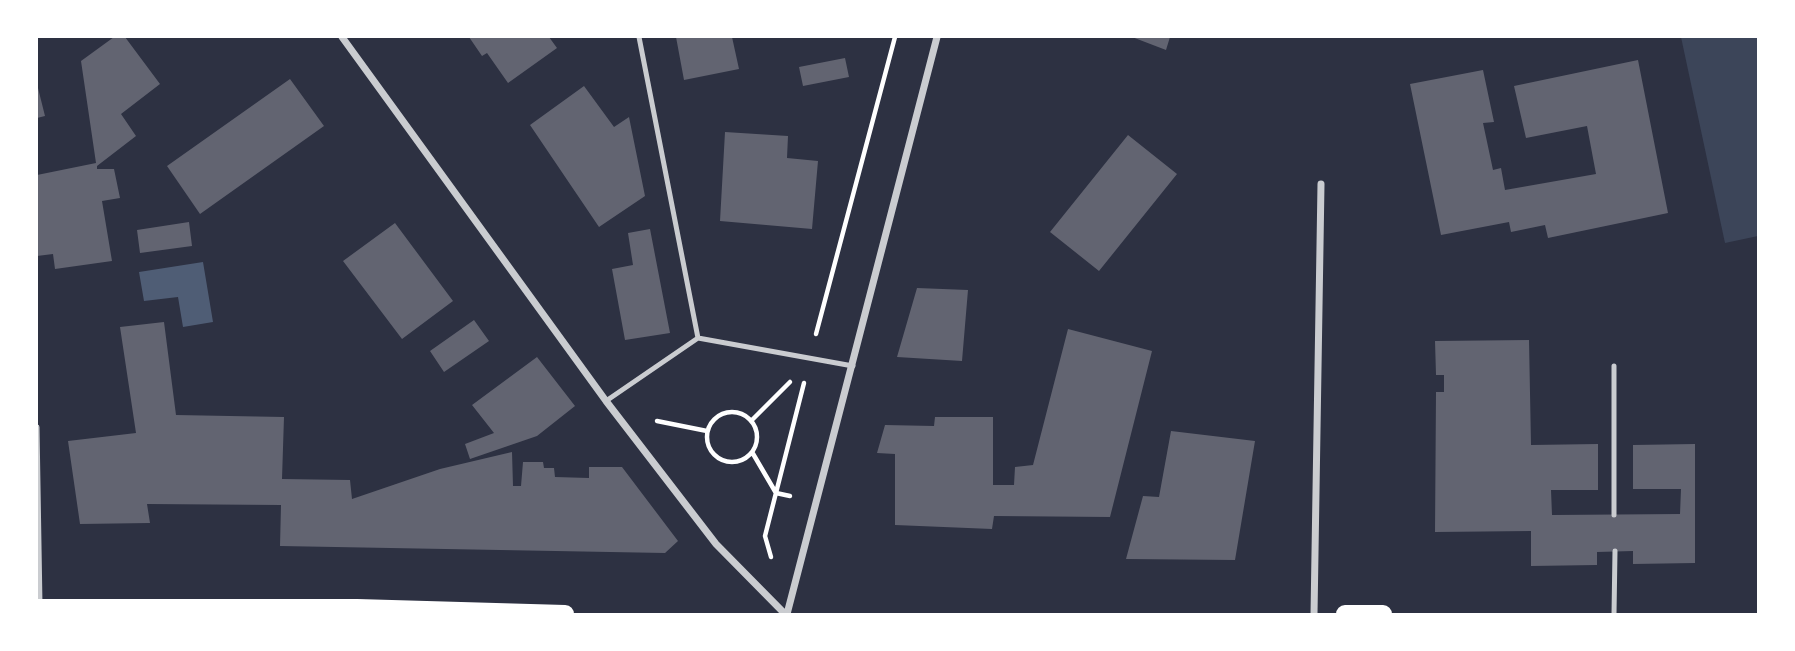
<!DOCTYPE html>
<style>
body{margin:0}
#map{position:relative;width:1795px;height:651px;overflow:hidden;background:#2d3142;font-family:Inter,sans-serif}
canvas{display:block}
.frame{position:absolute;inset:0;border:38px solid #fff;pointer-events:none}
</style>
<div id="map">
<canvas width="1795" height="651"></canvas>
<div class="frame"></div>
</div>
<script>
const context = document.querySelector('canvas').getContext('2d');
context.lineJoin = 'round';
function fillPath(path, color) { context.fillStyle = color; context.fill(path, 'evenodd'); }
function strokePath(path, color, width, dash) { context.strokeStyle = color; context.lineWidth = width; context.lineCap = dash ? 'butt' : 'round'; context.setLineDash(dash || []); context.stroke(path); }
fillPath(new Path2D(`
 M 1681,37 L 1758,37 L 1758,236 L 1725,243 Z`), '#3c4559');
fillPath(new Path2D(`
 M 203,262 L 213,322 L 183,327 L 178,297 L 144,301 L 139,272 Z`), '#4f5d75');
fillPath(new Path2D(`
 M 114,37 L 125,37 L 160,84 L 121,114 L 136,136 L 97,166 L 97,169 L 114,169 L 120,198 L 102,201 L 112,261 L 55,269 L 53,254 L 37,256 L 37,175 L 96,163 L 81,61 Z
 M 469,37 L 549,37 L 557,48 L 508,83 L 487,53 L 482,56 Z
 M 676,37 L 732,37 L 739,69 L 684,80 Z
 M 1132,37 L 1170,37 L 1166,50 Z
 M 845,58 L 849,77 L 803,86 L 799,67 Z
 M 1638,60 L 1668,213 L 1548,238 L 1545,225 L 1511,232 L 1509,222 L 1441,235 L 1410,84 L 1483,70 L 1494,122 L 1483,123 L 1493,170 L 1501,168 L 1505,190 L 1596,174 L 1587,126 L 1526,138 L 1514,86 Z
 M 290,79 L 324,126 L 200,214 L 167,166 Z
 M 37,84 L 45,116 L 37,118 Z
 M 584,86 L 614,127 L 629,117 L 645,196 L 599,227 L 530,125 Z
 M 725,132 L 788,136 L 787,158 L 818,161 L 812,229 L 720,221 Z
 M 1128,135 L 1177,174 L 1099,271 L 1050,232 Z
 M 189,222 L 192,246 L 140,253 L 137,230 Z
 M 395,223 L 453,301 L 402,339 L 343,261 Z
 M 650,229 L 670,333 L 625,340 L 612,269 L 633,265 L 628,233 Z
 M 917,288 L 968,290 L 962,361 L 897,357 Z
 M 474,320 L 489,341 L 444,372 L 430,351 Z
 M 164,322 L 176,415 L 284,417 L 282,479 L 350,480 L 352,499 L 440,469 L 512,452 L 513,486 L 521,486 L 523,462 L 543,462 L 544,468 L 554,468 L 555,477 L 589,478 L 589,467 L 622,467 L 678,541 L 665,553 L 280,546 L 281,505 L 147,504 L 150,523 L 80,524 L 68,441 L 136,433 L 120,327 Z
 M 1068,329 L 1152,351 L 1110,517 L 994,516 L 992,529 L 895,525 L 895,454 L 877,453 L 885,425 L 934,426 L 935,417 L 993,417 L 993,485 L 1014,485 L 1015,467 L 1033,465 Z
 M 1529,340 L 1531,445 L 1598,444 L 1598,490 L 1551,490 L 1552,515 L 1680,514 L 1681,489 L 1633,489 L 1633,445 L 1695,444 L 1695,563 L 1633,564 L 1633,551 L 1597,552 L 1597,565 L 1531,566 L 1531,531 L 1435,532 L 1436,392 L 1444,392 L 1444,375 L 1436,375 L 1435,341 Z
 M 537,357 L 575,406 L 537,436 L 470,459 L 465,444 L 494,433 L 472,405 Z
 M 1171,431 L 1255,441 L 1235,560 L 1126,559 L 1143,496 L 1159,497 Z`), '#626471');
strokePath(new Path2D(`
 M 816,334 L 895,37
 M707 437a25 25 0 1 1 50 0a25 25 0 1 1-50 0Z
 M 657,421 L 707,431
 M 751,421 L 790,382
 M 752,452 L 776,493 L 790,496
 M 771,557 L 765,536 L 804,383`), '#fff', 4.5);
strokePath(new Path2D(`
 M 639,37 L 698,338 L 853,366
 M 606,401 L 698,338
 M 37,427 L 40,605
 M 1614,515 L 1614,366
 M 1614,614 L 1615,551`), '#caccd0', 5);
strokePath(new Path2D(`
 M 342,37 L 606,401 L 716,544 L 785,614
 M 787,614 L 937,37
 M 1314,614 L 1321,184`), '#caccd0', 7);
strokePath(new Path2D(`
 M 37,608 L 357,608 L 565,614
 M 1345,614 L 1383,614`), '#fff', 18);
</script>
